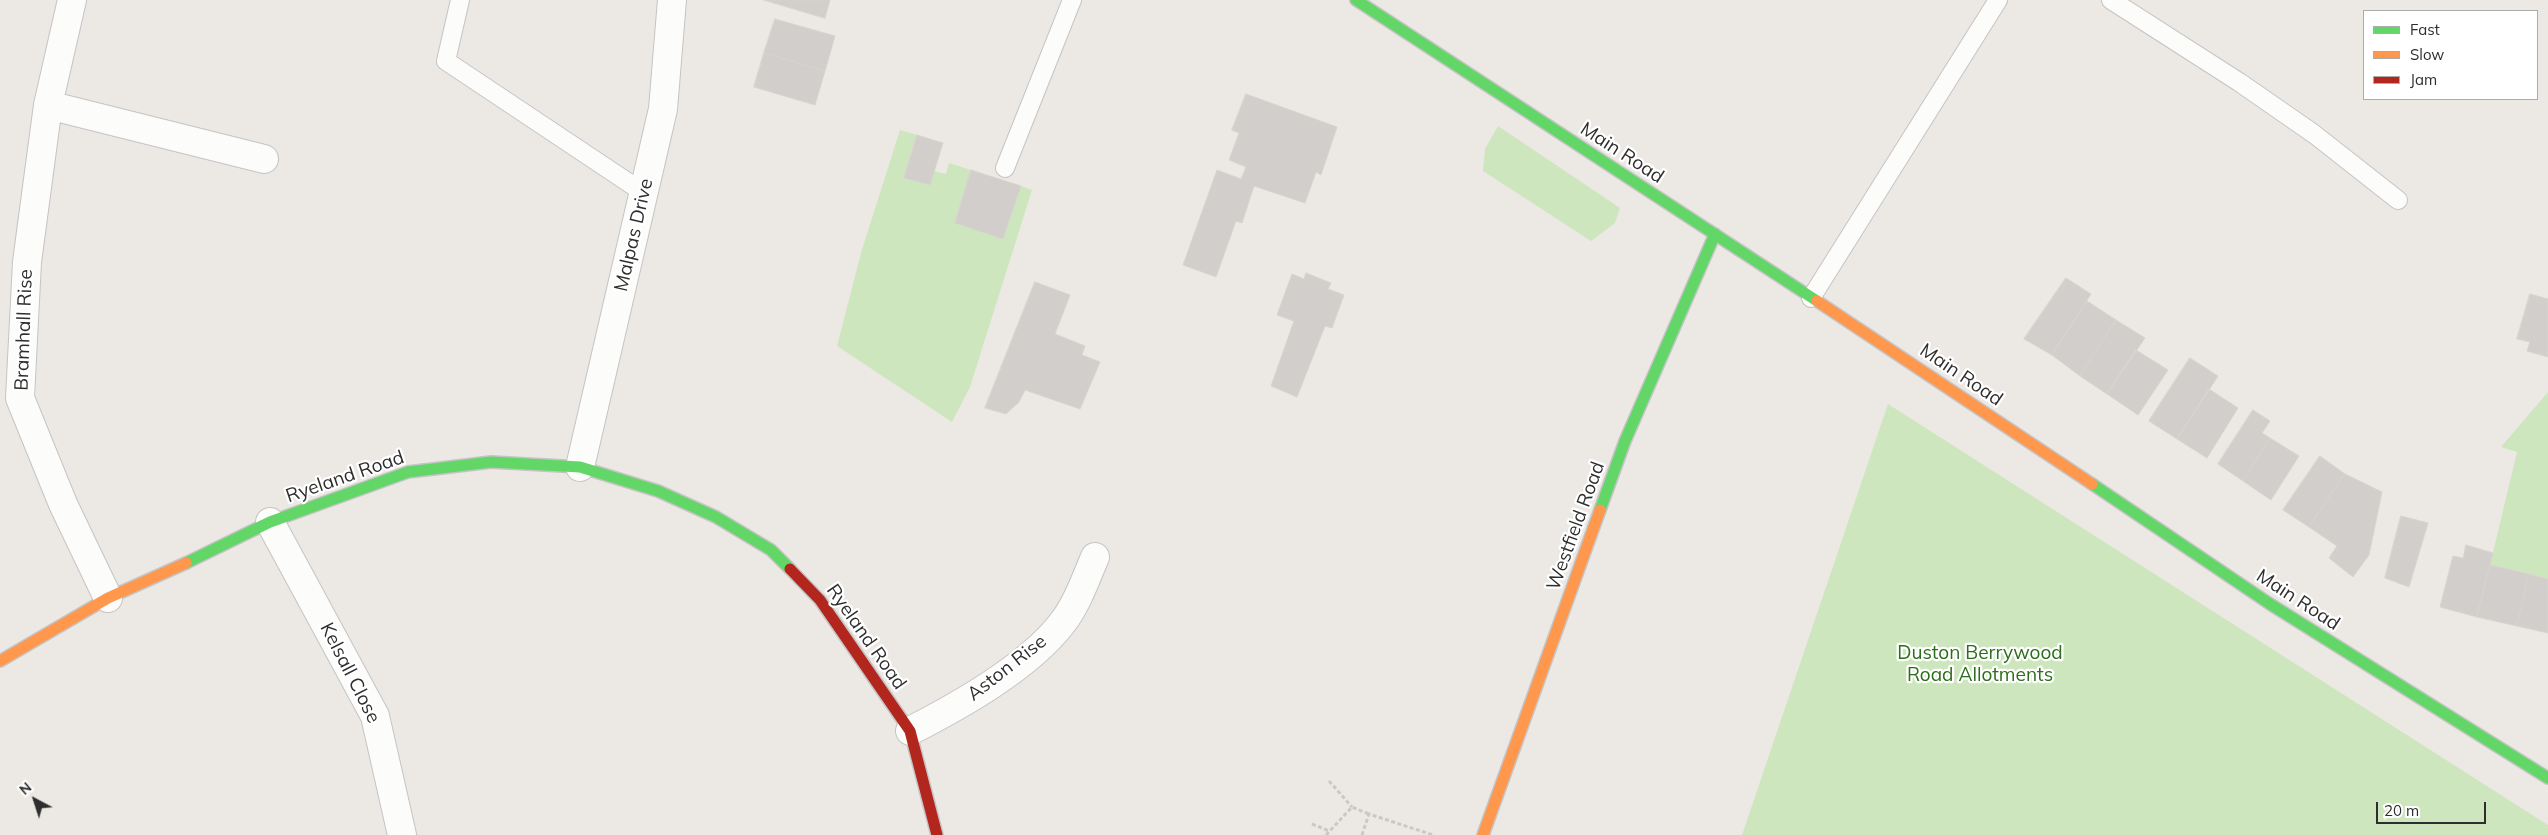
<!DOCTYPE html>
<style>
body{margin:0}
#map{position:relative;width:2548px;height:835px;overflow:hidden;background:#ece8e4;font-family:Mulish,sans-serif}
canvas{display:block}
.legend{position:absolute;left:2363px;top:10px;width:175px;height:90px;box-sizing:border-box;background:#fff;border:1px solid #ababab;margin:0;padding:6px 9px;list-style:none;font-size:15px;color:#2e2e2e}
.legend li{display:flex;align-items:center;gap:10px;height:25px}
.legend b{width:25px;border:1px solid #ababab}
.north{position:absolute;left:10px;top:775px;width:50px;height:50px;-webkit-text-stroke:4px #fff;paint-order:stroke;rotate:320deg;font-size:14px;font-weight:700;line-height:20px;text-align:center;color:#2e2e2e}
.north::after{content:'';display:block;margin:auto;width:18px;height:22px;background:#2e2e2e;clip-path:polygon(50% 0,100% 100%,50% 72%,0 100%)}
.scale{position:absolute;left:2376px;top:802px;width:110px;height:22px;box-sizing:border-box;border:2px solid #2e2e2e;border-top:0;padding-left:6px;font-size:15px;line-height:18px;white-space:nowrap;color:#2e2e2e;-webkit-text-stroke:4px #fff;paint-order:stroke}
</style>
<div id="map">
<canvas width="2548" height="835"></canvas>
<ul class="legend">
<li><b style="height:6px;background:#63d668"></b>Fast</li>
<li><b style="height:6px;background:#ff974d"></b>Slow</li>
<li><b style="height:6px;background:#b3261e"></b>Jam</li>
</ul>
<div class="north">N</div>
<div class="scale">20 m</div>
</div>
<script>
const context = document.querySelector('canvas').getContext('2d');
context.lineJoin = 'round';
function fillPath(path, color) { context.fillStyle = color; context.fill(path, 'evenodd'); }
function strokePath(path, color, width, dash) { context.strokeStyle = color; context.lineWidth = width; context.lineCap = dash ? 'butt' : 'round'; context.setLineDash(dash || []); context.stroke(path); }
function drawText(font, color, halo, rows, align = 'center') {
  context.font = font + ' Mulish,sans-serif'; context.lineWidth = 4.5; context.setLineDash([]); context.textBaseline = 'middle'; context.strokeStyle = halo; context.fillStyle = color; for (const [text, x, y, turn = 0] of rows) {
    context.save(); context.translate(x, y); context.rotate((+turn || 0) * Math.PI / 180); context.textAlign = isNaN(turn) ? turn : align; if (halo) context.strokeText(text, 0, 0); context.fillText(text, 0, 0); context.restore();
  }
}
fillPath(new Path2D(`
 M 1498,126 L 1620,208 L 1615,223 L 1591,241 L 1483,171 L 1485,149 Z
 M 900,130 L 917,135 L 904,178 L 930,185 L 934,171 L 946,174 L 949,163 L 971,170 L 955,223 L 1003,239 L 1021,186 L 1032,190 L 970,387 L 952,422 L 837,346 L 861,253 Z
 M 2548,392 L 2548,579 L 2490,565 L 2517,452 L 2501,447 Z
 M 1888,404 L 2548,825 L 2548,835 L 1742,835 Z`), '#cee6be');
const building = new Path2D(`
 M 764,0 L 830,0 L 825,18 Z
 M 775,19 L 835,36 L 825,71 L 764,53 Z
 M 764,53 L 825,71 L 815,105 L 754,87 Z
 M 1246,94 L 1337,127 L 1321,175 L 1316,172 L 1305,203 L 1254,186 L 1242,223 L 1236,221 L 1216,277 L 1183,265 L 1217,170 L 1241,179 L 1246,167 L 1229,160 L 1239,133 L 1232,130 Z
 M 917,135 L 943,143 L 930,185 L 904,178 Z
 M 971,170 L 1021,186 L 1003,239 L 955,223 Z
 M 1306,273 L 1331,283 L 1328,289 L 1344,295 L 1332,328 L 1325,326 L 1297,397 L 1271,386 L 1294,321 L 1277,315 L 1292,274 L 1304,279 Z
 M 2066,278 L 2091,294 L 2052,355 L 2024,339 Z
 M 1035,282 L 1070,295 L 1055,334 L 1085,346 L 1082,355 L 1100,362 L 1080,409 L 1025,390 L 1019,402 L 1006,414 L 985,408 Z
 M 2530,294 L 2548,299 L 2548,357 L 2527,351 L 2530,342 L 2517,339 Z
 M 2087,301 L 2116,320 L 2080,376 L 2052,355 Z
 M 2116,320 L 2145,338 L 2107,394 L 2080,376 Z
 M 2136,350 L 2168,370 L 2138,415 L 2107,394 Z
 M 2190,358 L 2218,376 L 2177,439 L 2149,421 Z
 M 2209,389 L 2238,408 L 2207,458 L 2177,439 Z
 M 2253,410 L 2270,421 L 2262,433 L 2270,438 L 2243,481 L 2218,464 Z
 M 2270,438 L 2299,456 L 2271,500 L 2243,481 Z
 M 2320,456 L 2345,474 L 2309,527 L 2283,510 Z
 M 2345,474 L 2382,492 L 2369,555 L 2353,577 L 2329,558 L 2337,546 L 2309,527 Z
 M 2401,516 L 2428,523 L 2409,587 L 2385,578 Z
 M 2466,545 L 2493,553 L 2477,617 L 2440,607 L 2453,556 L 2463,558 Z
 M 2490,565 L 2529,574 L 2517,626 L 2477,617 Z
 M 2529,574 L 2548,579 L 2548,633 L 2517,626 Z`);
fillPath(building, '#d1cecb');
strokePath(building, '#d7d4d0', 1);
const lane = new Path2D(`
 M 460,0 L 446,61 L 644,193
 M 2111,0 L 2239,82 L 2314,134 L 2398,200
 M 1005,168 L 1072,0
 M 1811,298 L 1998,0`);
const street = new Path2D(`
 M 72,0 L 48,105 L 27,262 L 20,398 L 63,504 L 108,598
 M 48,105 L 264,159
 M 580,467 L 663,109 L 672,0
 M 270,522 L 375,716 L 402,835
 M 910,731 C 959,706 1029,667 1063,622 C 1077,604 1086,578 1095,557`);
const fast = new Path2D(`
 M 1356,0 L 1817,301
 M 2092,484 L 2270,604 L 2548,778
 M 1600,510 L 1625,441 L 1715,234
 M 186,563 L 270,522 L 408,472 L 491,462 L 580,467 L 658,491 L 716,517 L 771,550 L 790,569`);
const slow = new Path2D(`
 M 1817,301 L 2092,484
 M 0,661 L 108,598 L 186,563
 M 1483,835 L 1600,510`);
const jam = new Path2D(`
 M 790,569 L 820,600 L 910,731 L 937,835`);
strokePath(lane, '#c5c4c5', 20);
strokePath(street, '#c5c4c5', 30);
strokePath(fast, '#c5c4c5', 14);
strokePath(slow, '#c5c4c5', 14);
strokePath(jam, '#c5c4c5', 14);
strokePath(new Path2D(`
 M 1329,781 L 1352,807
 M 1312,824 L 1329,831
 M 1326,835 L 1352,807 L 1369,814
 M 1362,835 L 1369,814 L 1433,835`), '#c9c9c8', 3, [4, 2.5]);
strokePath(lane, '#fcfcfb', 18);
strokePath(street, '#fcfcfb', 28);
strokePath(fast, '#63d668', 11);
strokePath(slow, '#ff974d', 11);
strokePath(jam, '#b3261e', 11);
drawText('19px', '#2e2e2e', '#fff', [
 ["Main Road",1622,153,33],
 ["Malpas Drive",634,235,-77],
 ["Bramhall Rise",24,330,-88],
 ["Main Road",1961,375,34],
 ["Ryeland Road",345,477,-19],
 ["Westfield Road",1576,526,-70],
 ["Main Road",2298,600,33],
 ["Ryeland Road",866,637,55],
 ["Aston Rise",1007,668,-38],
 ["Kelsall Close",350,673,63]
]);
drawText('19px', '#2c6e1b', '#fff', [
 ["Duston Berrywood",1980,653],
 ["Road Allotments",1980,675]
]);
</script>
